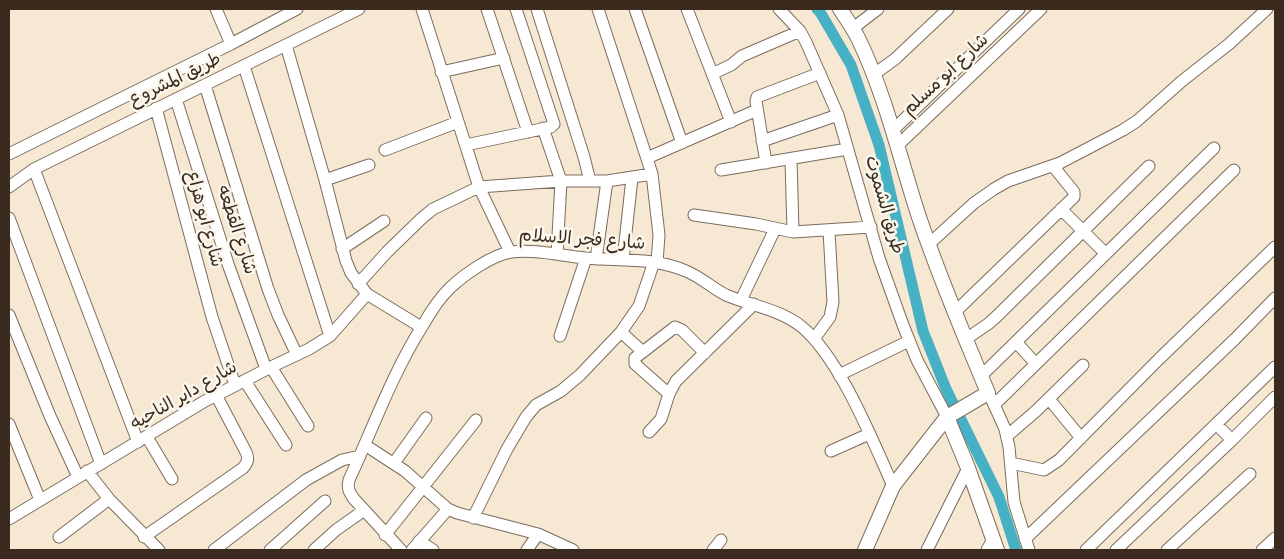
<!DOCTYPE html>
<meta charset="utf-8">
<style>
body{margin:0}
#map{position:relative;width:1284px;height:559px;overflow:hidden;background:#f6e8d2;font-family:Itim,sans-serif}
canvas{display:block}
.frame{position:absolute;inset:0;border:10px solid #3b2a1e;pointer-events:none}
</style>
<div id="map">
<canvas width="1284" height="559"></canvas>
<div class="frame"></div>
</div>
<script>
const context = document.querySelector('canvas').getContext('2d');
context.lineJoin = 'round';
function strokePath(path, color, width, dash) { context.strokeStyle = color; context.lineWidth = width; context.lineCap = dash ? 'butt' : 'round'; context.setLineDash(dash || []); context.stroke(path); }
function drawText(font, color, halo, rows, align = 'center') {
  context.font = font + ' Itim,"Playpen Sans Arabic",sans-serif'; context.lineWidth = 5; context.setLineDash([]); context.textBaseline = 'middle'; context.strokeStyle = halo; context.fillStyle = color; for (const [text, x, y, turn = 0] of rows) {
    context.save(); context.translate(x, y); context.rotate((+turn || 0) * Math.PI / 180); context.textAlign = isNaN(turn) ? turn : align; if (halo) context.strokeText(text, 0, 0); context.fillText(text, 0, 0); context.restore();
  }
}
strokePath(new Path2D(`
 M 817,9 L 820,12 L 851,65 L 879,145 L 923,331 L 946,389 L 999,497 L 1016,550`), '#46b0c4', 11);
const minor = new Path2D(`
 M 216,9 L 231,44
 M 422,9 L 479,187 L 510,252
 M 487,9 L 528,132
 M 537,9 L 584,157 L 590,181
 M 598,9 L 652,174 L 659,235 L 657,263
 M 635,9 L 682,143
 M 687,9 L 731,122
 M 779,9 L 800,31 L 806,42 L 838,115 L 879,258 L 903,325 L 917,360 L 947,417
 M 852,29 L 878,9
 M 286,45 L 325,180 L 346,261 L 351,273 L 367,294 L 421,327
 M 244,66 L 330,336
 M 441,72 L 504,58
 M 712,74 L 731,65 L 742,56 L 800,31
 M 873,75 L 895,59 L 948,9
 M 205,85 L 268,289 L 278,315 L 297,355
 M 176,99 L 228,264 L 266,369
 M 156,108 L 212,317 L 235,385
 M 543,128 L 561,181 L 557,254
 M 892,131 L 1019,9
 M 762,141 L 838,115
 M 466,145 L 551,127 L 554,124 L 516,9
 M 897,146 L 1041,9
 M 385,150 L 458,122
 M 9,154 L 231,44 L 297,9
 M 647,158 L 757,110
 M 791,159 L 793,232
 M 766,163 L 756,101 L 757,97 L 820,73
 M 34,169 L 138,442
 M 721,170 L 848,149
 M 325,180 L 369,165
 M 9,187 L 34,169 L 359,9
 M 1061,209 L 1106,254
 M 694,215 L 756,224 L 793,232 L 871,227
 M 9,218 L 101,464
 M 929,244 L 974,203 L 994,189 L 1008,181 L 1060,163 L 1123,130 L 1137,121 L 1182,81 L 1229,44 L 1267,9
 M 342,249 L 384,221
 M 596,259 L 607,181
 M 623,260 L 632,178
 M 358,284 L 387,252 L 422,218 L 433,209 L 479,187 L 561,181 L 607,181 L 652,174
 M 741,300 L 775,229
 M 955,312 L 1074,197 L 1074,192 L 1053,166
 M 9,315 L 50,416 L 78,477
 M 621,332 L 643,352
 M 560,336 L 586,258
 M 814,339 L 830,317 L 833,302 L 829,231
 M 966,339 L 988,324 L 996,317 L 1149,166
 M 1016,342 L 1036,364
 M 271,367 L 308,426
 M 839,375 L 909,341
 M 981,376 L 1214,148
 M 245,381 L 286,445
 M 669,394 L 635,364 L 635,358 L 675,327 L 682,330 L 705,353
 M 991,398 L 1005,429 L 1009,447 L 1014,502 L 1029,550
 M 1049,399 L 1081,438
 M 994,405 L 1234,170
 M 9,424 L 40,500
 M 1217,425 L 1232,440 L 1275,397
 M 649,432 L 661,419 L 669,394 L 676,381 L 754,304
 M 1007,436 L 1036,411 L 1083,365
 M 147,437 L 172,479
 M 365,445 L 405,471 L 448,509 L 457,513 L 538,534 L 573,550
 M 831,451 L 869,434
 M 394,463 L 426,418
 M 1011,463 L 1044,470 L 1059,460 L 1159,359 L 1275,247
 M 87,471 L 109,499 L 159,550
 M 473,518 L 507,449 L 526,417 L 536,405 L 561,391 L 580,375 L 621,332 L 639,306 L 654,262
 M 9,519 L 205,401 L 271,367 L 309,349 L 330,336 L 367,294
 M 385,535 L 476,420
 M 59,537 L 109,499
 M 144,537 L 243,468 C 248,462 249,459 246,452 L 216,395
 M 1025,539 L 1235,339 L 1275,298
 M 419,541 L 433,550
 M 214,550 L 306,480 L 342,460 L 360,456
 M 270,550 L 325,501
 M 314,550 L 336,530 L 363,511
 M 401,550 L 354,499 C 349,492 347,488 349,480 C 373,428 392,374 423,325 C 431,311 439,298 451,287 C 465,274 492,255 511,252 C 536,249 562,256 586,258 C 619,261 654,257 686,271 C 701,277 712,288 726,295 C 751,306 780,309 802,327 C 840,359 872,439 893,486
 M 412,550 L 448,509
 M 527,550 L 538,534
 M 713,550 L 721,540
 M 927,550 L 968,468
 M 987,550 L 993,539
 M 1086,550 L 1275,367
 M 1116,550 L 1232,440
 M 1167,550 L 1250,474
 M 1262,550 L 1275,538`);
const tertiary = new Path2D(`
 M 840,9 C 846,18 853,28 858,38 C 885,93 900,159 919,217 C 939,277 964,335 988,393 L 947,417 L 936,431 L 893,486 L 865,550
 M 947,417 L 968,468 L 997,550`);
strokePath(minor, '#7c6c5d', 13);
strokePath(tertiary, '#7c6c5d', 16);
strokePath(minor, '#fff', 11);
strokePath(tertiary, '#fff', 14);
drawText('18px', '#3b2a1e', '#fbf7ec', [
 ["شارع ابو مسلم",946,75,-43],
 ["طريق المشروع",175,80,-26],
 ["طريق الشموت",884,205,74],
 ["شارع ابو هزاع",204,219,75],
 ["شارع القطعه",236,230,72],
 ["شارع فجر الاسلام",582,240,4],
 ["شارع داير الناحيه",184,396,-30]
]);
</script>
